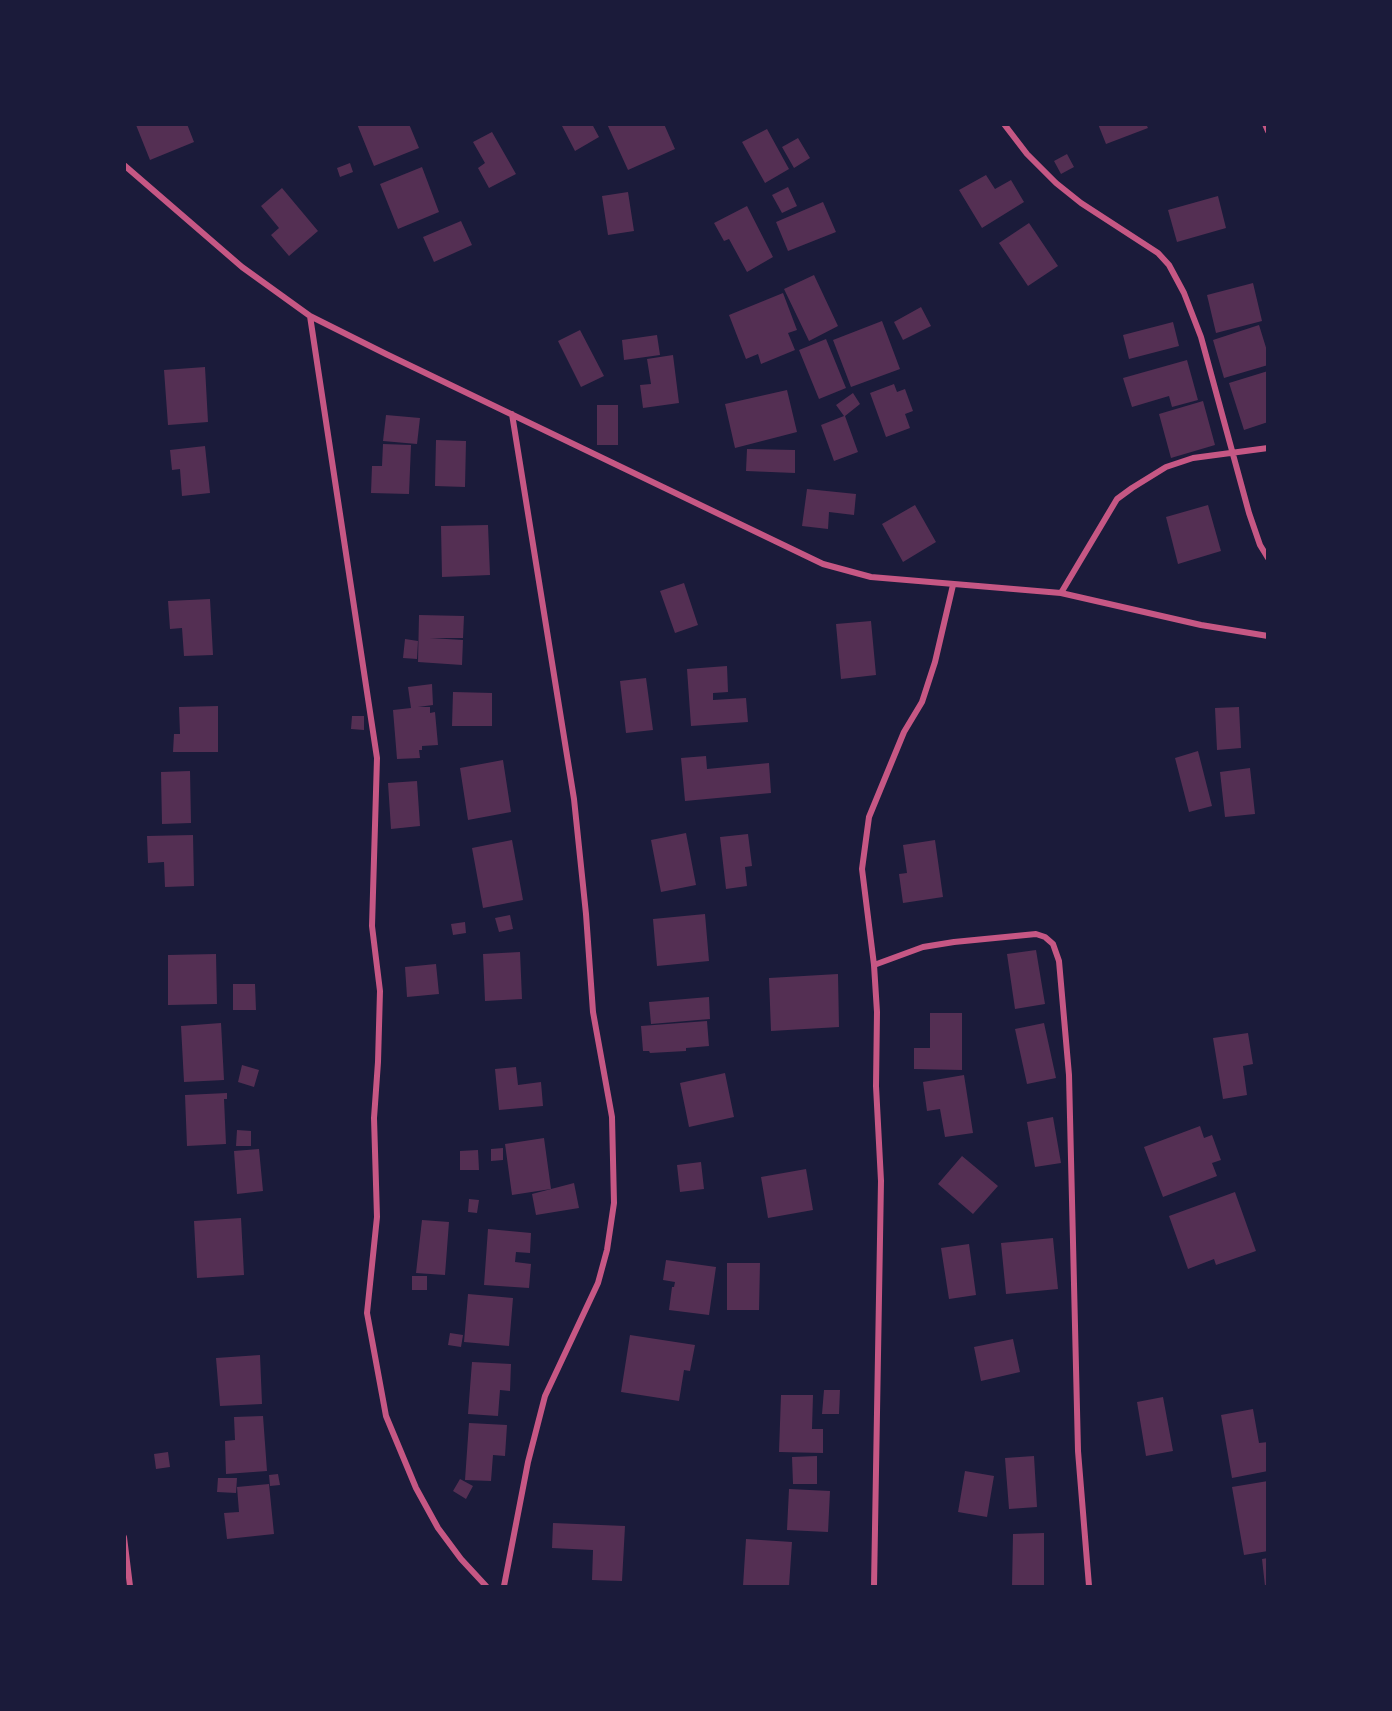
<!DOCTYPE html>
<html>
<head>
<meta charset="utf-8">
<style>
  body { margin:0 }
  #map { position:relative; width:1392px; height:1711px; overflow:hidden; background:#1b1b3a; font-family:"PT Sans",sans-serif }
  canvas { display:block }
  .frame { position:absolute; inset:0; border:126px solid #1b1b3a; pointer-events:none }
</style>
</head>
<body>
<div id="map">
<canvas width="1392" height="1711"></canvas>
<div class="frame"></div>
</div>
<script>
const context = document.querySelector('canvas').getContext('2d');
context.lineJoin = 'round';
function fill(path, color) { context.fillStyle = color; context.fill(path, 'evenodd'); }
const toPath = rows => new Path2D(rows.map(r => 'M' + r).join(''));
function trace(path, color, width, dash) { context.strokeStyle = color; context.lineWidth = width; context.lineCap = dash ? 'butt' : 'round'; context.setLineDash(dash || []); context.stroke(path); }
fill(toPath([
  [139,124,187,124,194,142,150,160,136,125],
  [357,124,409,124,419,148,374,166],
  [561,124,592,124,599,137,575,151],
  [607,124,664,124,675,149,628,170],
  [1098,124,1146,124,1148,128,1106,144],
  [767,129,789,169,765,183,742,142],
  [492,132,516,174,489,188,478,168,485,163,473,142],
  [798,138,810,158,794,168,782,147],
  [1067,154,1074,167,1061,174,1054,161],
  [350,163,353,172,340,177,337,168],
  [422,167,439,212,398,229,380,184],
  [986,175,995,189,1011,180,1024,202,982,228,959,190],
  [788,187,797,206,782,213,772,195],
  [282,188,318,231,289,256,271,235,279,228,261,206],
  [628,192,634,231,608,235,602,196],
  [1218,196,1226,228,1177,242,1168,210],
  [823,202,836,232,788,251,776,222],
  [747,206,773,257,747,272,729,239,724,241,714,223],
  [461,221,472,245,434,262,423,237],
  [1029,223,1058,266,1028,286,999,243],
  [814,275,838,326,809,341,784,289],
  [1253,283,1262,321,1216,333,1207,295],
  [783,293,797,330,788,333,795,350,761,364,758,354,746,359,729,315],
  [921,307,931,326,903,340,894,322],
  [882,321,900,369,851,387,833,340],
  [1173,322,1179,346,1129,359,1123,335],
  [1259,325,1268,354,1268,365,1224,378,1213,340],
  [580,330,604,376,581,387,558,341],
  [657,335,660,355,624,360,622,340],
  [826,339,846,388,819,399,799,350],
  [673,355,679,403,643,408,640,385,651,384,647,359],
  [1187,360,1198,400,1172,407,1169,396,1132,407,1123,378],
  [205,367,208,422,168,425,164,370],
  [1268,371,1268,422,1244,430,1229,383],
  [894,384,897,392,905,389,913,411,905,414,910,428,886,437,870,393],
  [787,390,797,432,735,448,725,404],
  [853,393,860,404,845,416,858,452,834,461,821,425,844,416,836,405],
  [1203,401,1215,445,1171,458,1159,414],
  [597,405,618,405,618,445,597,445],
  [386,415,420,418,417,444,383,441],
  [436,440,466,441,465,487,435,486],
  [383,444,411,445,409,494,371,493,372,466,382,466],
  [205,446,210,493,182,496,180,469,172,470,170,450],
  [747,449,795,450,795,473,746,471],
  [807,489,856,494,854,515,829,512,828,529,802,526],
  [915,505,936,542,903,562,882,524],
  [1208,505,1221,551,1178,564,1166,517],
  [488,525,490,575,442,577,441,526],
  [684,583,698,625,675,633,660,591],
  [210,599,213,655,184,656,182,628,170,629,168,601],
  [419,615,464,616,463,638,430,638,463,640,462,665,418,662],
  [871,621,876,675,841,679,836,624],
  [405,639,418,641,417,659,403,658],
  [727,666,728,692,713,693,713,700,746,698,748,722,691,726,687,669],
  [646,678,653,730,626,733,620,681],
  [432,684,433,705,418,707,430,707,430,713,435,712,438,745,422,746,422,750,419,750,420,758,397,759,393,710,411,708,408,687],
  [453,692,492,693,492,726,452,726],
  [218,706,218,752,173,752,174,734,180,734,179,707],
  [1239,707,1241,748,1217,750,1215,708],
  [352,716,364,716,364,730,351,729],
  [1198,751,1212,806,1189,812,1175,758],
  [706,756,707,769,769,763,771,793,685,801,681,758],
  [503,760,511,812,468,820,460,768],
  [1250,768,1255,814,1225,817,1220,772],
  [190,771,191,823,162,824,161,772],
  [417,781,420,826,391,829,388,783],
  [686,833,696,885,661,892,651,840],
  [748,834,752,866,745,867,747,886,726,889,720,837],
  [193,835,194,886,165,887,164,862,148,863,147,836],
  [512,840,523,900,483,908,472,848],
  [935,840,943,897,903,903,899,874,907,873,903,845],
  [705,914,709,961,657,966,653,919],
  [510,915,513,929,499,932,495,918],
  [465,922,466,933,453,935,451,924],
  [1036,950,1045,1004,1015,1009,1007,954],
  [520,952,522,999,485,1001,483,954],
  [216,954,217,1004,168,1005,168,955],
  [436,964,439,994,407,997,405,967],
  [838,974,839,1027,771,1031,769,978],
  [233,984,255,984,256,1010,233,1010],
  [709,997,710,1019,651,1024,649,1002],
  [930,1013,962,1013,962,1070,914,1069,914,1048,930,1048],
  [707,1021,709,1046,686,1048,686,1051,650,1053,649,1051,643,1051,641,1026],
  [221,1023,224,1080,184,1082,181,1026],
  [1044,1023,1056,1078,1027,1084,1015,1029],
  [1248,1033,1253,1064,1243,1066,1247,1095,1223,1099,1213,1038],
  [242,1065,259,1070,254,1087,238,1082],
  [516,1067,518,1085,541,1082,543,1106,499,1110,495,1069],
  [725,1073,734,1117,689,1127,680,1083],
  [964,1075,973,1133,945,1137,940,1109,927,1111,923,1082],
  [227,1093,227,1099,224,1099,226,1144,187,1146,185,1095],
  [1053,1117,1061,1163,1035,1167,1027,1122],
  [1200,1126,1204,1138,1212,1135,1221,1160,1212,1163,1217,1176,1163,1197,1144,1147],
  [237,1130,251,1131,251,1146,236,1146],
  [544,1138,551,1189,512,1195,505,1144],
  [503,1148,503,1160,491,1161,491,1149],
  [259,1149,263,1191,237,1194,234,1151],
  [478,1150,479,1170,460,1170,460,1151],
  [962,1156,998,1186,973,1214,938,1184],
  [701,1162,704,1189,680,1192,677,1165],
  [806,1169,813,1210,768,1218,761,1177],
  [574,1183,579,1208,536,1215,532,1194],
  [1235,1192,1256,1251,1216,1265,1214,1259,1188,1269,1169,1216],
  [469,1199,479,1200,477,1213,468,1212],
  [241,1218,244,1275,197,1278,194,1221],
  [422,1220,449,1222,445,1275,416,1273],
  [488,1229,531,1233,530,1253,516,1252,515,1262,531,1264,529,1288,484,1285],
  [1053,1238,1058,1289,1006,1294,1001,1243],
  [969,1244,976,1295,949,1299,941,1248],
  [666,1260,716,1267,709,1315,669,1310,672,1287,674,1287,675,1282,663,1280],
  [727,1263,760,1263,759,1310,727,1310],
  [412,1276,427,1276,427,1290,412,1290],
  [468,1294,513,1298,509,1346,464,1342],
  [450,1333,463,1335,461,1347,448,1345],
  [630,1335,695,1345,690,1371,684,1370,679,1401,621,1392],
  [1013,1339,1020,1372,981,1381,974,1347],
  [260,1355,262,1404,220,1406,216,1358],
  [472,1362,511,1364,510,1391,500,1390,498,1416,468,1414],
  [824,1390,840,1390,839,1414,822,1414],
  [781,1395,813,1395,812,1429,823,1429,823,1453,779,1452],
  [1163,1397,1173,1451,1146,1456,1137,1402],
  [1253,1409,1259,1443,1268,1442,1268,1471,1232,1478,1221,1415],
  [263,1416,267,1471,226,1474,225,1441,235,1440,234,1417],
  [469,1423,507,1425,505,1456,493,1455,491,1481,465,1480],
  [168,1452,170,1467,156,1469,154,1454],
  [817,1456,817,1484,793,1484,792,1457],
  [1034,1456,1037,1507,1009,1509,1005,1458],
  [965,1471,994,1476,987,1517,958,1512],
  [278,1474,280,1485,270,1486,269,1475],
  [218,1478,237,1478,236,1493,217,1492],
  [460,1479,473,1486,466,1499,453,1491],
  [1268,1481,1268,1551,1244,1555,1232,1487],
  [269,1484,274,1534,227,1539,224,1513,239,1512,237,1487],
  [789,1489,830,1491,828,1532,787,1530],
  [553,1523,625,1526,622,1581,592,1580,593,1550,552,1548],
  [1044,1533,1044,1586,1012,1586,1013,1534],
  [746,1539,792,1542,789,1586,743,1586],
  [1268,1558,1268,1586,1265,1586,1262,1559]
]), '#542f53');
trace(toPath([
  [1004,124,1027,154,1056,183,1081,203,1158,253,1169,265,1184,293,1201,337,1249,513,1260,545,1268,558],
  [1265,124,1268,131],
  [124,165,242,267,310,316,386,354,823,564,871,577,1061,593,1201,625,1268,636],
  [310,316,377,758,372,926,380,991,378,1062,374,1118,377,1217,367,1313,386,1416,416,1488,438,1528,461,1559,486,1586],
  [1061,593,1117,499,1132,488,1166,467,1193,458,1268,448],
  [874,965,923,947,954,942,1036,934,1045,937,1053,944,1059,961,1069,1075,1078,1451,1089,1586],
  [124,1537,130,1586],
  [504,1586,528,1462,545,1396,598,1283,607,1250,614,1203,612,1117,593,1012,586,914,574,799,512,414],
  [874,1586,881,1181,876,1086,877,1012,874,965,862,869,869,817,904,732,922,702,935,662,953,585]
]), '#c65784', 6);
</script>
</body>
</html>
